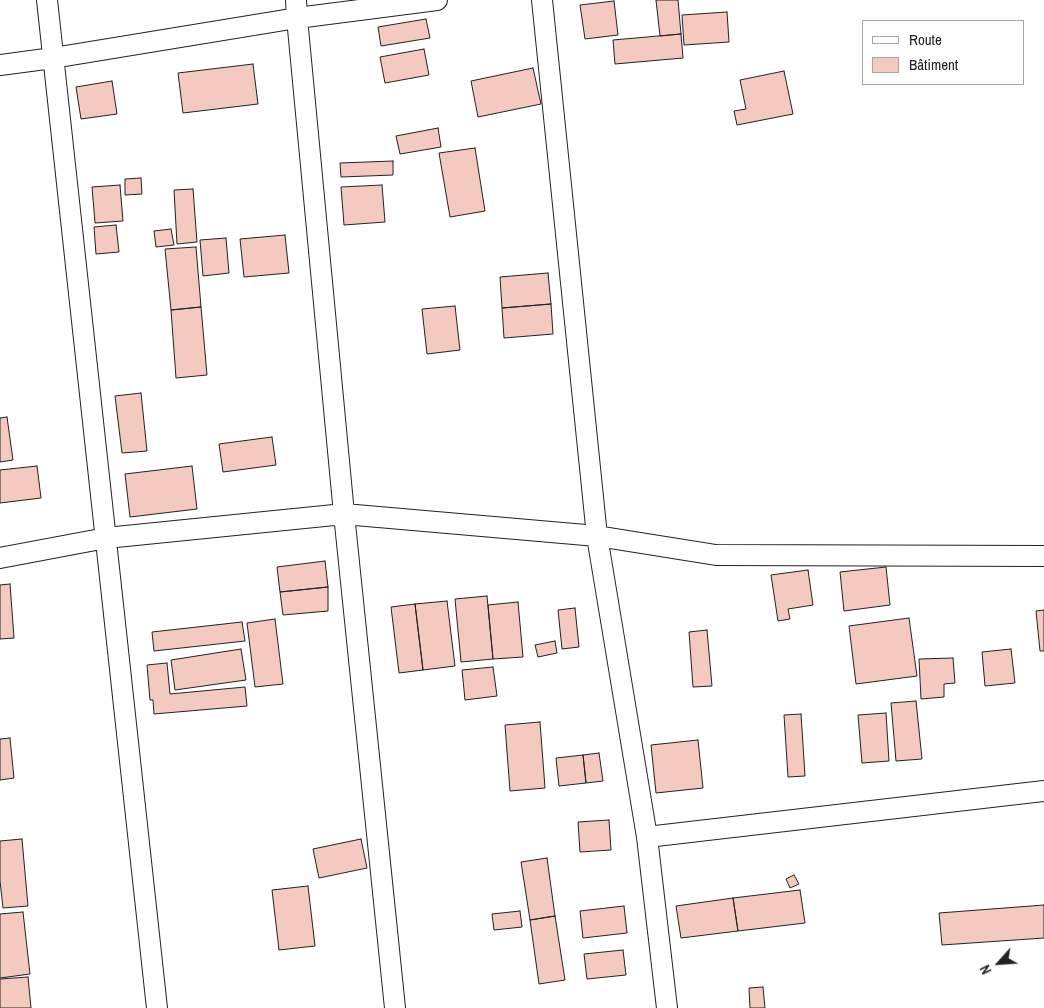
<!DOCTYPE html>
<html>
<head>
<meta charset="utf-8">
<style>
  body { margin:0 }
  #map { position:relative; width:1044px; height:1008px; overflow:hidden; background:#fff; font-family:"Archivo Narrow",sans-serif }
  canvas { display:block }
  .legend { position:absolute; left:862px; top:20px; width:162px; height:65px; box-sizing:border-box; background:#fff; border:1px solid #a7a7a7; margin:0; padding:6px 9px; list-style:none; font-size:15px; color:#222 }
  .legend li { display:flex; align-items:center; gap:10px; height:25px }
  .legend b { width:25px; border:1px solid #a7a7a7 }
  .north { position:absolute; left:974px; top:938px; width:50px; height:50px; -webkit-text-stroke:4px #fff; paint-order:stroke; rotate:244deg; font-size:14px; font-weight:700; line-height:20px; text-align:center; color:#222 }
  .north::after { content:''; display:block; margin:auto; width:18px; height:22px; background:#222; clip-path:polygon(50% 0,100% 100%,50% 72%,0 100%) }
</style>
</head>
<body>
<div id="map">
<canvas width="1044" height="1008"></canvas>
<ul class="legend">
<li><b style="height:6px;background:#fff"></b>Route</li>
<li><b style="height:14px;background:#f3c9c0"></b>Bâtiment</li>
</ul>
<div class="north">N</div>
</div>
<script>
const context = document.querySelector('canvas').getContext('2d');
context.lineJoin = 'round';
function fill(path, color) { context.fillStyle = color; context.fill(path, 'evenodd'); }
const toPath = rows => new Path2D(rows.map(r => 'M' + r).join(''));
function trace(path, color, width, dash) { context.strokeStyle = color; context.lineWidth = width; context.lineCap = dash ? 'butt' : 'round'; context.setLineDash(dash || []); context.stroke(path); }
const building = toPath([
  [656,0,678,0,681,34,660,36,656,0],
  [614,1,618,35,585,39,580,5,614,1],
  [727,12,729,42,684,45,682,15,727,12],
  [426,19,430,38,381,46,378,27,426,19],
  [681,34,683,58,615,64,613,40,681,34],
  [424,49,429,75,385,83,380,57,424,49],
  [253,64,258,104,183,113,178,73,253,64],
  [533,68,541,104,478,117,471,81,533,68],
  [784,71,793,114,737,125,734,111,746,109,740,80,784,71],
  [112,81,117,114,81,119,76,87,112,81],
  [438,128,441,147,400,154,396,136,438,128],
  [475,148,485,211,450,217,439,153,475,148],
  [393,161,393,175,341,177,340,163,393,161],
  [141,178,142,194,125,195,125,179,141,178],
  [120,185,123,221,95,223,92,187,120,185],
  [382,185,385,222,344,225,341,187,382,185],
  [193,189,197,242,177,244,174,190,193,189],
  [116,225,119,252,96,254,94,227,116,225],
  [171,229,174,245,156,247,154,231,171,229],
  [285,235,289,273,244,277,240,239,285,235],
  [226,238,229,273,203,276,200,240,226,238],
  [196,247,201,307,171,310,165,249,196,247],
  [548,273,551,304,502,308,500,277,548,273],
  [551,304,553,334,504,338,502,308,551,304],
  [455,306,460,350,427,354,422,309,455,306],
  [201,307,207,375,176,378,171,310,201,307],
  [141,393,147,451,122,453,115,396,141,393],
  [7,417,13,460,0,462,0,418,7,417],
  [272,437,276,465,223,472,219,444,272,437],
  [37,466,41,498,0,503,0,470,37,466],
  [192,466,197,509,130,517,125,474,192,466],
  [325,561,328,587,280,592,277,567,325,561],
  [886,567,890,605,844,611,840,572,886,567],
  [808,570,813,605,788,609,790,619,778,621,771,575,808,570],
  [10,584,14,638,0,639,0,585,10,584],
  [328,587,328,611,283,615,280,592,328,587],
  [487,596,493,659,461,662,455,599,487,596],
  [447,601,455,666,423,670,415,604,447,601],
  [518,602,523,657,493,659,488,605,518,602],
  [415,604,423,670,399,673,391,607,415,604],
  [575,608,579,647,562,649,558,610,575,608],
  [1044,610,1044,651,1040,651,1036,611,1044,610],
  [909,618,917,676,856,684,849,626,909,618],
  [275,619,283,684,255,687,247,623,275,619],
  [242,622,245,641,154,651,152,632,242,622],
  [707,630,712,686,693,687,689,632,707,630],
  [555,641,557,653,538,657,535,645,555,641],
  [241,649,246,680,175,690,171,660,241,649],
  [1011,649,1015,683,985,686,982,652,1011,649],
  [953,658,955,683,944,684,944,697,921,699,919,659,953,658],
  [167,663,170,694,245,687,247,706,154,714,153,700,150,700,147,665,167,663],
  [493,667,497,696,465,700,462,670,493,667],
  [916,701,922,759,896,761,891,703,916,701],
  [886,713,889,761,862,763,858,715,886,713],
  [801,714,805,776,788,777,784,715,801,714],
  [540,722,545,788,510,791,505,725,540,722],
  [10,738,14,778,0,780,0,739,10,738],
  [698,740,703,788,656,793,651,745,698,740],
  [599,753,603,781,586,783,583,755,599,753],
  [583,755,586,783,559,786,556,758,583,755],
  [609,820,611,850,580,852,578,822,609,820],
  [22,839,28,906,3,908,0,881,0,841,22,839],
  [361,839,367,868,319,878,313,849,361,839],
  [547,858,555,916,530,920,521,862,547,858],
  [794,875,799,884,790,888,786,879,794,875],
  [308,886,315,946,279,950,272,890,308,886],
  [800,890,805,923,738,931,733,898,800,890],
  [733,898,738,931,681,938,676,906,733,898],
  [1044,905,1044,938,942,945,939,913,1044,905],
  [624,906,627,933,583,938,580,911,624,906],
  [520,911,522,927,494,930,492,914,520,911],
  [23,912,30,974,0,978,0,914,23,912],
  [555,916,565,980,539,984,530,920,555,916],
  [623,950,626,975,587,979,584,954,623,950],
  [28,977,31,1008,0,1008,0,979,28,977],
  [763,987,765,1008,750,1008,749,988,763,987]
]);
fill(building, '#f3c9c0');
trace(building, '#222', 1);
const minor = toPath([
  [47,0,157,1008],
  [296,0,297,18,344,514,395,1008],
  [542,0,597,536,647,837,667,1008],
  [0,65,53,58,297,18,437,0],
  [0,558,106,538,344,514,597,536,716,555,1044,556],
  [647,837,1044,791]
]);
trace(minor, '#222', 22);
trace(minor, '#fff', 20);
</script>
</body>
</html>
